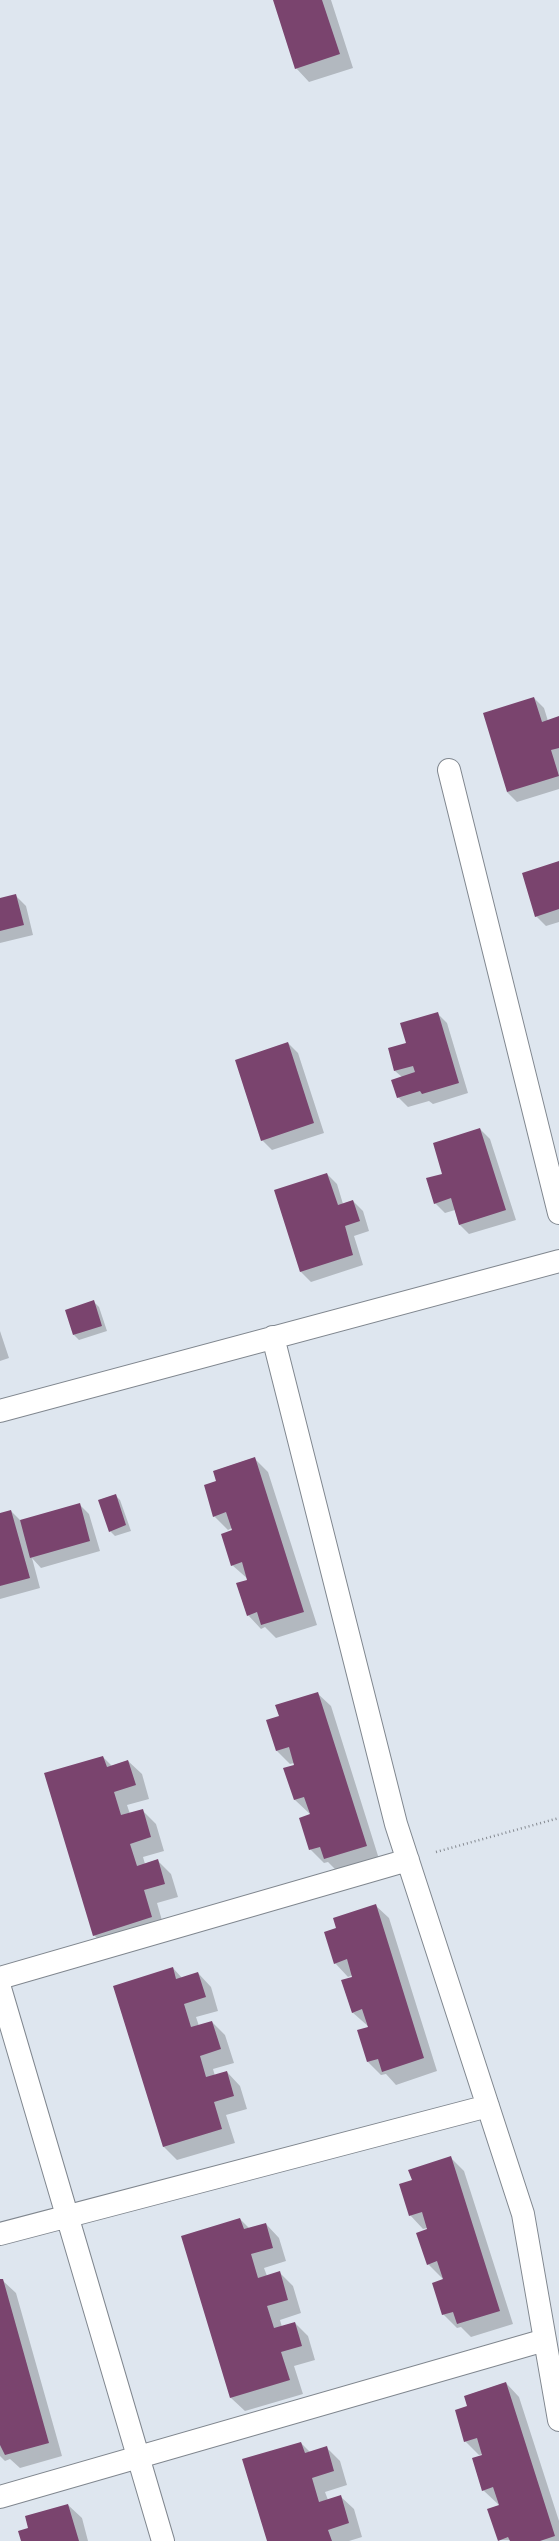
<!DOCTYPE html>
<html>
<head>
<meta charset="utf-8">
<style>
  body { margin:0 }
  canvas { display:block; background:#dee6ef }
</style>
</head>
<body>
<canvas width="559" height="2541"></canvas>
<script>
const context = document.querySelector('canvas').getContext('2d');
context.lineJoin = 'round';
function fill(path, color) { context.fillStyle = color; context.fill(path, 'evenodd'); }
const toPath = rows => new Path2D(rows.map(r => 'M' + r).join(''));
function trace(path, color, width, dash) { context.strokeStyle = color; context.lineWidth = width; context.lineCap = dash ? 'butt' : 'round'; context.setLineDash(dash || []); context.stroke(path); }
fill(toPath([
  [274,0,331,0,353,68,309,82,296,68],
  [534,698,544,708,548,721,559,717,559,789,517,802,507,792],
  [559,862,559,922,546,926,536,916],
  [16,896,26,906,33,935,0,943,0,899],
  [437,1013,447,1023,468,1093,433,1104,429,1101,408,1107,398,1097,402,1077,395,1071,407,1043],
  [288,1043,298,1053,324,1133,272,1150,262,1140],
  [480,1129,490,1139,516,1220,469,1234,459,1224,455,1210,445,1213,435,1203,444,1174],
  [327,1174,337,1184,343,1204,353,1201,363,1211,369,1231,354,1236,363,1265,311,1282,301,1272,275,1191],
  [94,1302,99,1307,107,1331,79,1340,74,1335],
  [0,1331,9,1358,0,1361],
  [255,1459,268,1472,317,1625,276,1638,265,1627,261,1629,248,1615,249,1580,232,1565,232,1528,228,1530,214,1516,217,1482],
  [115,1495,120,1500,131,1531,115,1536,110,1531],
  [79,1504,89,1514,100,1551,41,1568,32,1558,40,1588,0,1599,0,1514,11,1511,21,1521],
  [317,1693,331,1706,379,1859,338,1872,328,1862,324,1863,310,1849,311,1815,295,1800,294,1763,290,1764,277,1751,280,1716],
  [103,1757,112,1766,128,1761,142,1774,149,1799,127,1805,130,1814,142,1810,156,1824,164,1851,143,1857,145,1864,157,1860,171,1874,178,1897,157,1903,165,1931,107,1949,94,1935],
  [375,1905,389,1918,437,2071,396,2085,386,2074,381,2075,368,2062,369,2027,352,2012,353,1975,348,1977,335,1963,338,1929],
  [173,1968,182,1978,198,1973,211,1987,218,2011,196,2017,199,2026,212,2022,225,2035,234,2063,213,2069,215,2076,227,2072,240,2086,247,2109,226,2115,235,2143,177,2160,164,2147,115,1986],
  [451,2158,464,2171,513,2324,471,2337,461,2327,457,2328,443,2314,444,2280,428,2264,427,2228,423,2229,410,2215,413,2181],
  [240,2219,250,2229,266,2224,279,2238,286,2261,264,2268,267,2276,280,2273,293,2286,301,2313,280,2320,282,2327,295,2323,308,2336,315,2360,294,2366,303,2394,245,2411,231,2398],
  [0,2280,2,2280,16,2293,62,2456,20,2468,10,2459,5,2461,0,2456],
  [506,2383,519,2397,559,2521,559,2541,499,2540,500,2506,483,2490,483,2454,479,2455,465,2441,468,2407],
  [301,2443,310,2452,326,2447,340,2461,347,2485,325,2492,328,2500,340,2496,354,2509,362,2537,349,2541,268,2541],
  [68,2505,82,2518,88,2541,22,2541,29,2529]
]), '#0003');
fill(toPath([
  [273,0,322,0,340,54,295,69],
  [534,697,542,722,559,716,559,748,551,750,559,776,507,792,483,713],
  [559,861,559,909,535,917,522,873],
  [16,894,24,925,0,931,0,898],
  [438,1012,459,1083,422,1094,420,1091,397,1098,391,1080,415,1072,413,1066,394,1071,388,1048,406,1043,400,1023],
  [288,1042,314,1123,261,1141,235,1060],
  [480,1128,506,1210,459,1225,451,1198,434,1204,426,1178,442,1174,433,1143],
  [327,1173,338,1205,353,1200,360,1221,345,1226,353,1255,300,1272,274,1190],
  [94,1300,102,1326,73,1335,65,1310],
  [255,1457,304,1612,261,1625,257,1612,247,1616,236,1583,247,1580,242,1562,231,1566,221,1534,232,1530,226,1512,213,1517,204,1485,216,1481,213,1471],
  [116,1494,126,1525,109,1532,98,1500],
  [80,1503,90,1541,30,1558,20,1520],
  [11,1510,30,1578,0,1586,0,1513],
  [318,1692,367,1846,324,1859,320,1847,309,1850,299,1818,310,1814,304,1797,294,1800,283,1768,294,1765,289,1747,276,1751,266,1720,279,1716,275,1705],
  [103,1756,107,1767,128,1760,136,1785,114,1792,121,1815,143,1809,151,1837,130,1844,137,1866,158,1859,165,1884,144,1890,152,1917,93,1936,44,1773],
  [376,1904,424,2058,382,2072,378,2059,367,2062,357,2030,368,2027,362,2009,352,2013,341,1980,352,1977,347,1959,334,1964,324,1932,336,1928,333,1918],
  [173,1967,176,1979,198,1972,206,1997,184,2004,191,2027,212,2021,221,2049,200,2056,206,2077,227,2071,234,2096,214,2102,222,2129,163,2147,113,1986],
  [451,2156,500,2311,457,2324,453,2312,442,2315,432,2283,443,2279,437,2261,427,2265,416,2233,427,2229,422,2212,409,2216,399,2184,412,2180,408,2170],
  [240,2218,244,2229,266,2223,273,2248,251,2254,258,2278,280,2271,288,2300,267,2306,274,2328,295,2322,302,2346,281,2352,290,2380,230,2398,181,2236],
  [0,2279,3,2279,49,2443,5,2455,0,2445],
  [506,2382,555,2536,540,2541,510,2541,508,2537,498,2541,487,2509,499,2505,493,2487,482,2491,472,2458,482,2455,477,2438,464,2442,455,2410,467,2406,464,2396],
  [301,2442,305,2453,327,2446,334,2471,312,2478,319,2502,341,2495,349,2523,328,2530,332,2541,267,2541,242,2459],
  [68,2504,79,2541,21,2541,18,2531,28,2528,25,2516]
]), '#7a446e');
const minor = toPath([
  [449,770,559,1213],
  [273,1337,396,1824,523,2214,559,2420],
  [0,1411,559,1261],
  [0,1978,408,1860],
  [0,1988,163,2541],
  [0,2234,488,2106],
  [0,2497,545,2340]
]);
trace(minor, '#80878f', 24);
trace(toPath([
  [436,1852,559,1818]
]), '#858a91', 2.5, [1, 3]);
trace(minor, '#fff', 22);
</script>
</body>
</html>
